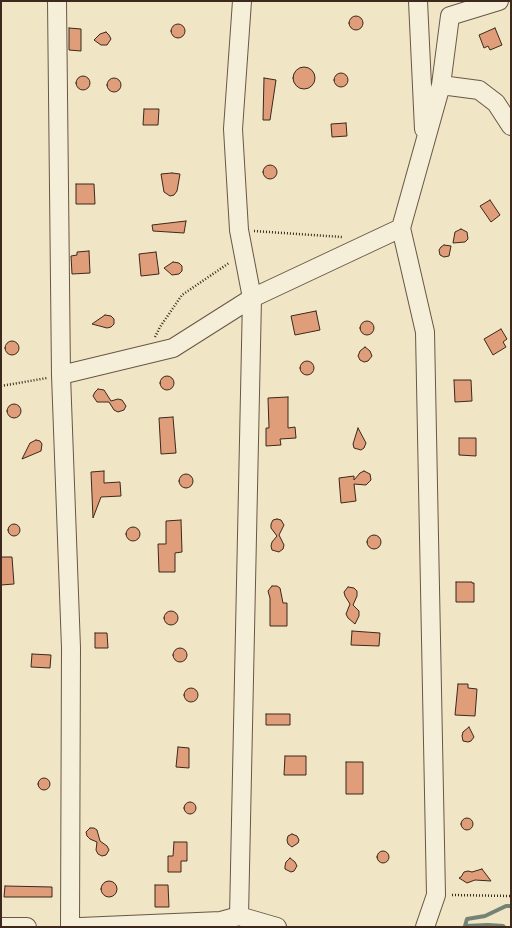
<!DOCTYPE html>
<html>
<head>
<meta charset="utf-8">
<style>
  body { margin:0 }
  #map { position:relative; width:512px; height:928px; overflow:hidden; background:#f0e5c4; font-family:"IM FELL Great Primer",serif }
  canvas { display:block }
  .frame { position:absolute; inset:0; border:2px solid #3c281c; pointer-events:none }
</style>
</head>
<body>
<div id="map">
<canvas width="512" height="928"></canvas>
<div class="frame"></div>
</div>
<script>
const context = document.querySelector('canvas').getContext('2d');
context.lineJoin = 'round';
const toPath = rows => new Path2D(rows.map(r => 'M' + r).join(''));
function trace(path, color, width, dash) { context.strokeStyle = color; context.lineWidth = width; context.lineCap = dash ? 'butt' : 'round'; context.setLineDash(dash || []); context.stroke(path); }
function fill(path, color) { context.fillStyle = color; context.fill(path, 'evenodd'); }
trace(toPath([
  [504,927,503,926,488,925,465,926,467,919,485,916,506,906,511,906]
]), '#758374', 4);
const building = toPath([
  '349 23a7 7 0 1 1 14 0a7 7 0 1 1-14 0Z',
  '171 31a7 7 0 1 1 14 0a7 7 0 1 1-14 0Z',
  [69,28,81,29,81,51,69,50,69,28],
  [495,28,502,45,490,50,488,46,484,48,479,35,495,28],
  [106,32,109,35,111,39,107,45,101,45,94,40,100,34,106,32],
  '293 78a11 11 0 1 1 22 0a11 11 0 1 1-22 0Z',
  '334 80a7 7 0 1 1 14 0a7 7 0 1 1-14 0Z',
  '76 83a7 7 0 1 1 14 0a7 7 0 1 1-14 0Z',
  [264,78,276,80,270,120,263,120,264,78],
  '107 85a7 7 0 1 1 14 0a7 7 0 1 1-14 0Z',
  [144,109,159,109,158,125,143,125,144,109],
  [346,123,347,136,332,137,331,124,346,123],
  '263 172a7 7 0 1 1 14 0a7 7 0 1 1-14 0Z',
  [172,173,180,174,177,191,174,195,170,196,164,192,161,174,172,173],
  [76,184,94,184,95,204,76,204,76,184],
  [490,200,500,215,491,222,480,206,490,200],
  [186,221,184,233,153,231,152,225,186,221],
  [461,229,467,232,468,239,465,242,453,243,455,232,461,229],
  [444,245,451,246,449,256,444,257,440,255,439,250,441,247,444,245],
  [89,251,90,273,72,274,71,256,77,255,77,252,89,251],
  [156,252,159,274,141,276,139,254,156,252],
  [173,262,179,263,182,266,182,271,179,274,172,275,164,268,173,262],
  [316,311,320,330,295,335,291,316,316,311],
  [105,315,111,316,114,319,114,324,111,327,107,328,92,324,105,315],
  '360 328a7 7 0 1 1 14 0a7 7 0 1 1-14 0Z',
  [501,329,507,339,503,342,506,347,493,355,484,339,501,329],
  '5 348a7 7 0 1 1 14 0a7 7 0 1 1-14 0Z',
  [365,347,370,351,372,356,368,361,364,362,360,360,358,356,360,351,365,347],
  '300 368a7 7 0 1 1 14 0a7 7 0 1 1-14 0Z',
  '160 383a7 7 0 1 1 14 0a7 7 0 1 1-14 0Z',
  [454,380,471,380,472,401,455,402,454,380],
  [98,389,104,390,111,401,118,399,122,400,126,406,124,410,118,412,114,410,109,402,97,402,93,396,95,392,98,389],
  [288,397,288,428,295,427,296,438,280,439,281,445,266,446,266,428,269,428,268,398,288,397],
  '7 411a7 7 0 1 1 14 0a7 7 0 1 1-14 0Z',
  [173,417,176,453,161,454,159,418,173,417],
  [358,428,366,443,364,448,361,450,354,448,353,444,358,428],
  [459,438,476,438,476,456,459,455,459,438],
  [36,440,40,441,42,444,41,451,22,459,30,443,36,440],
  [104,471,104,483,120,482,121,496,101,497,93,518,91,472,104,471],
  [364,471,370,474,371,480,366,485,354,484,356,501,341,503,339,478,354,476,354,480,360,473,364,471],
  '179 481a7 7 0 1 1 14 0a7 7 0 1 1-14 0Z',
  [277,519,281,520,284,525,279,535,284,545,283,549,279,552,272,550,271,546,272,542,277,536,271,528,271,524,273,520,277,519],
  [181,520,182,552,175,553,175,572,159,572,158,544,166,544,166,521,181,520],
  '8 530a6 6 0 1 1 12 0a6 6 0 1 1-12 0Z',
  '126 534a7 7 0 1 1 14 0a7 7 0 1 1-14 0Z',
  '367 542a7 7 0 1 1 14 0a7 7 0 1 1-14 0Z',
  [1,557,12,557,14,584,1,585,1,557],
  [456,582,472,582,472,583,474,583,474,602,456,602,456,582],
  [272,586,277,586,280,588,283,603,287,603,287,626,270,626,270,598,268,591,272,586],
  [348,587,354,588,357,591,357,596,353,605,359,611,359,616,355,624,348,618,346,614,350,604,345,596,344,592,348,587],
  '164 618a7 7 0 1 1 14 0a7 7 0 1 1-14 0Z',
  [352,631,380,633,379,646,351,645,352,631],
  [95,633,107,633,108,648,95,648,95,633],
  '173 655a7 7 0 1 1 14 0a7 7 0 1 1-14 0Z',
  [32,654,51,655,50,668,31,667,32,654],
  [458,684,468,684,468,688,477,689,475,716,455,715,458,684],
  '184 695a7 7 0 1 1 14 0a7 7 0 1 1-14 0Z',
  [266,714,290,714,290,725,266,725,266,714],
  [469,727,474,737,471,741,468,742,463,741,462,736,463,732,469,727],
  [178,747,189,748,189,768,176,767,178,747],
  [285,756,306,756,306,775,284,775,285,756],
  [346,762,363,762,363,794,346,794,346,762],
  '38 784a6 6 0 1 1 12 0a6 6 0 1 1-12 0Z',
  '184 808a6 6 0 1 1 12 0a6 6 0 1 1-12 0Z',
  '461 824a6 6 0 1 1 12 0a6 6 0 1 1-12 0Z',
  [90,828,94,828,97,830,100,841,107,846,109,850,106,855,102,856,98,854,96,850,97,842,90,839,87,836,86,832,90,828],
  [292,834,297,836,299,840,298,843,292,847,288,844,287,840,288,836,292,834],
  [174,842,187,842,187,861,181,861,181,872,168,872,168,856,173,856,174,842],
  '377 857a6 6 0 1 1 12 0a6 6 0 1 1-12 0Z',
  [290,858,295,862,297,866,294,871,291,872,285,869,285,866,286,862,290,858],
  [482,869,491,881,475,880,467,883,459,878,461,877,464,872,468,871,472,872,482,869],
  '101 889a8 8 0 1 1 16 0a8 8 0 1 1-16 0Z',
  [155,885,168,885,169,907,155,907,155,885],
  [5,886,52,887,52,897,4,897,5,886]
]);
fill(building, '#df9d7a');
trace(building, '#3c281c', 1);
const minor = toPath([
  [57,1,61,375,71,648,70,927],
  [418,1,424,129],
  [441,85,479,90,496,103,511,126],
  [401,228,425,332,436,895,425,927],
  [61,375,173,348,252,298,239,230,233,129,242,1],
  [239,916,252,298,401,228,441,85,450,16,499,1],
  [1,927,27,927],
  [80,927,221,921,239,916,277,927]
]);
trace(minor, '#695746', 20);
trace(toPath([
  [254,231,342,237],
  [155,337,160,327,182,295,229,263],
  [1,386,47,378],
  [452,895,511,896]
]), '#3c281c', 2.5, [1, 2]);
trace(minor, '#f5eed9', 18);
</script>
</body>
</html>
